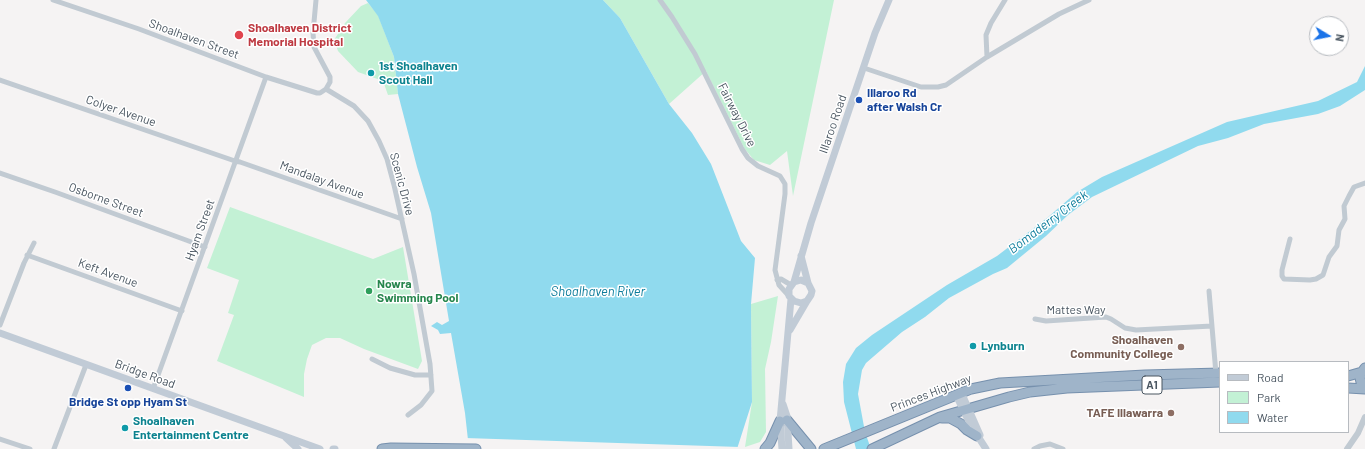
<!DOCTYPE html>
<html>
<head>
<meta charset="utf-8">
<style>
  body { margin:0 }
  #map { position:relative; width:1365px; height:449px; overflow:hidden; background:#f5f3f3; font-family:Barlow,sans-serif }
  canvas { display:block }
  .legend { position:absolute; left:1219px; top:361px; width:130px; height:72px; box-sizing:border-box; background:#fff; border:1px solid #b7bbc0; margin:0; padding:5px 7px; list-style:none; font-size:12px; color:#4a5661 }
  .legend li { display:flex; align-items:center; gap:8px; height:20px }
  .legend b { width:20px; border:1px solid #b7bbc0 }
  .north { position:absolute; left:1309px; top:16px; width:40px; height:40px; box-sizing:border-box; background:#fff; border:1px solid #b7bbc0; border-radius:50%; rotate:100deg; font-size:11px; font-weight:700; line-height:16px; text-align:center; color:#4a5661 }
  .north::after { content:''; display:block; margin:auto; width:14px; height:18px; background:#1a73e8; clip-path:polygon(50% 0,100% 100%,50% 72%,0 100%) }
</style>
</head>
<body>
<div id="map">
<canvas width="1365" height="449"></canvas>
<ul class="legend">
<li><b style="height:5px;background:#c1cbd6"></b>Road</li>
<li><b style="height:11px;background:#c3f1d5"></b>Park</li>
<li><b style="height:11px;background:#90daee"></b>Water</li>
</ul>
<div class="north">N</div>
</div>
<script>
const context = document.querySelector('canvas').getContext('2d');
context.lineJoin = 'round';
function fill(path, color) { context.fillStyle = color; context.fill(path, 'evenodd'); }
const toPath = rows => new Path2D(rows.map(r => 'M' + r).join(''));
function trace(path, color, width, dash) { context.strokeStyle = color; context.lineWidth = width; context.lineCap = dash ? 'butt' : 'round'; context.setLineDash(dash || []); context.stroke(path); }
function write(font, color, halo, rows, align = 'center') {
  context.font = font + ' Barlow,sans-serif'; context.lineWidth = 3; context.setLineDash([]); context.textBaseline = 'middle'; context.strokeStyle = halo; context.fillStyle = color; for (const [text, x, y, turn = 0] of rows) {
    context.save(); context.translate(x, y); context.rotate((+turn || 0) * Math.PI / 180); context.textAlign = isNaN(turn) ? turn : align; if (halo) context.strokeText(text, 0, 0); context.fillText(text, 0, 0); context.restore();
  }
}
fill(toPath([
  [603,0,834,0,793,196,787,151,770,165,754,160,744,148,706,71,669,104,620,18],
  [368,3,378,15,394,57,398,94,388,95,383,81,358,72,338,51,334,40,345,23,361,6],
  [230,207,373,259,403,247,422,361,418,369,364,349,340,338,326,338,312,345,307,359,304,374,304,397,217,361,234,315,228,313,239,280,207,268],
  [778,296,771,342,765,369,766,432,760,442,745,447,752,402,751,304]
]), '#c3f1d5');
fill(toPath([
  [366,0,603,0,620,18,669,104,692,133,711,164,741,241,755,258,751,304,752,402,737,449,469,449,465,413,451,333,440,334,438,330,431,326,437,322,442,325,449,321,431,213,417,167,398,94,394,57,378,16],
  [1365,66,1365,90,1340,106,1318,114,1264,124,1228,138,1198,146,1092,197,1068,215,1046,236,1007,268,993,274,949,298,925,317,902,332,866,363,862,370,858,394,865,432,871,449,856,449,844,402,843,382,846,364,856,348,872,335,947,285,997,256,1047,218,1077,192,1102,177,1227,122,1318,101,1357,82]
]), '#90daee');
fill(toPath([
  [465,438,740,447,739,449,467,449]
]), '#f5f3f3');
const trunk = toPath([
  [1365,368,1362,372,1360,378,1362,386,1365,389],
  [1348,376,1362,372],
  [1348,388,1365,389],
  [942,418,950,418,961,424,967,430,977,436],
  [787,420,811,449],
  [382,449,391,448,476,449],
  [765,449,770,443,780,421],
  [824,449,971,389,1000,383,1145,375,1220,373],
  [872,449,940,417,1009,397,1030,392,1067,388,1220,382]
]);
trace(trunk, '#7690ad', 11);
trace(toPath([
  [53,0,139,29,266,77,317,93,320,93,326,89,330,82,330,77,314,47,313,33,316,0],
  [660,0,672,17,695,54,742,149,748,158,758,166,780,176,785,184,785,194,775,270,779,285,789,296],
  [987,57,986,35,991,23,1005,0],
  [864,68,921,87,938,87,946,85,987,57,1059,14,1089,0],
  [0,80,235,161,240,162,402,219],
  [326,89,354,106,368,121,379,141,387,159,394,185,414,274,430,364,432,391,421,405,408,415],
  [0,173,55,192,205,247],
  [1290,239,1282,270,1282,276,1284,279,1310,280,1316,279,1323,275,1329,257,1337,246,1339,230,1345,219,1344,206,1349,196,1354,187,1365,183],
  [27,255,182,311],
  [777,280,781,279,791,285],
  [1209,291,1216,374],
  [1035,319,1046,321,1106,317,1111,319,1125,328,1136,330,1212,326],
  [0,325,24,263,34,243],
  [372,359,390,368,415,375,431,375],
  [153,389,266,77],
  [0,439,30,449],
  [54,449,86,365],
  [1034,449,1040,446,1050,444,1063,449]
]), '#c1cad2', 5);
trace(toPath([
  [1347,449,1358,433,1365,417]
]), '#c1cad2', 6);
trace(toPath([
  [801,256,808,283],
  [794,282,801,280,808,283,812,291,811,295,807,301,801,303,794,301,789,296,789,289,794,282,811,223,875,33,889,0],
  [790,330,807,301],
  [0,333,320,449],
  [961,392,980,435],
  [956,395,970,424,986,449],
  [783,404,787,416,789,449],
  [286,438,298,449],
  [333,449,335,449],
  [782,449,780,421,791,299]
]), '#c1cbd6', 7);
trace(trunk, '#9fb4c9', 9);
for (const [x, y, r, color] of [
  [239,35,5,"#e0444e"],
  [371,73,4,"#0f9aa8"],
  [859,100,4,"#1a4fb4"],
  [369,291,4,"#2e9e5b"],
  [973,346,4,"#0f9aa8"],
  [1181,347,4,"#8d6e63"],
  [128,388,4,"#1a4fb4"],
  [1171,413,4,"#8d6e63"],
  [125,428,4,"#0f9aa8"]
]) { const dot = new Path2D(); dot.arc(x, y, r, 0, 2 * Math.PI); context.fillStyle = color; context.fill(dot); trace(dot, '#fff', 1.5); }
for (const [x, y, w] of [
  [1152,385,20]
]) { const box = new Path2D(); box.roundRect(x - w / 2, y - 9, w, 18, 3); context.fillStyle = '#fff'; context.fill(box); trace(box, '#4a5661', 1); }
write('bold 11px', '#4a5661', null, [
  ["A1",1152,385]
]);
write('bold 12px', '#be3a42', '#fff', [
  ["Shoalhaven District",248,28],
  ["Memorial Hospital",248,42]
], 'left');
write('12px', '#4a5661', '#fff', [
  ["Shoalhaven Street",194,39,20],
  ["Colyer Avenue",121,111,19],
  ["Fairway Drive",737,115,63],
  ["Illaroo Road",833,124,-71],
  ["Mandalay Avenue",322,180,20],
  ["Scenic Drive",402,184,75],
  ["Osborne Street",106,200,20],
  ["Hyam Street",200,230,-70],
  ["Keft Avenue",108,273,20],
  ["Mattes Way",1076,310],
  ["Bridge Road",145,374,20],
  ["Princes Highway",931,393,-21]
]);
write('bold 12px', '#0d838f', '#fff', [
  ["1st Shoalhaven",379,66],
  ["Scout Hall",379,80],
  ["Lynburn",981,346],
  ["Shoalhaven",133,421],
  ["Entertainment Centre",133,435]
], 'left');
write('bold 12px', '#164399', '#fff', [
  ["Illaroo Rd",867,93],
  ["after Walsh Cr",867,107],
  ["Bridge St opp Hyam St",128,402,"center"]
], 'left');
write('bold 12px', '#27864d', '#fff', [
  ["Nowra",377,284],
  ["Swimming Pool",377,298]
], 'left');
write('bold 12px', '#785e54', '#fff', [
  ["Shoalhaven",1173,340],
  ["Community College",1173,354],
  ["TAFE Illawarra",1163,413]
], 'right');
write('italic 13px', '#0c7c9b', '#fff', [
  ["Bomaderry Creek",1048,222,-37],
  ["Shoalhaven River",598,292]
]);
</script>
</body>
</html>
